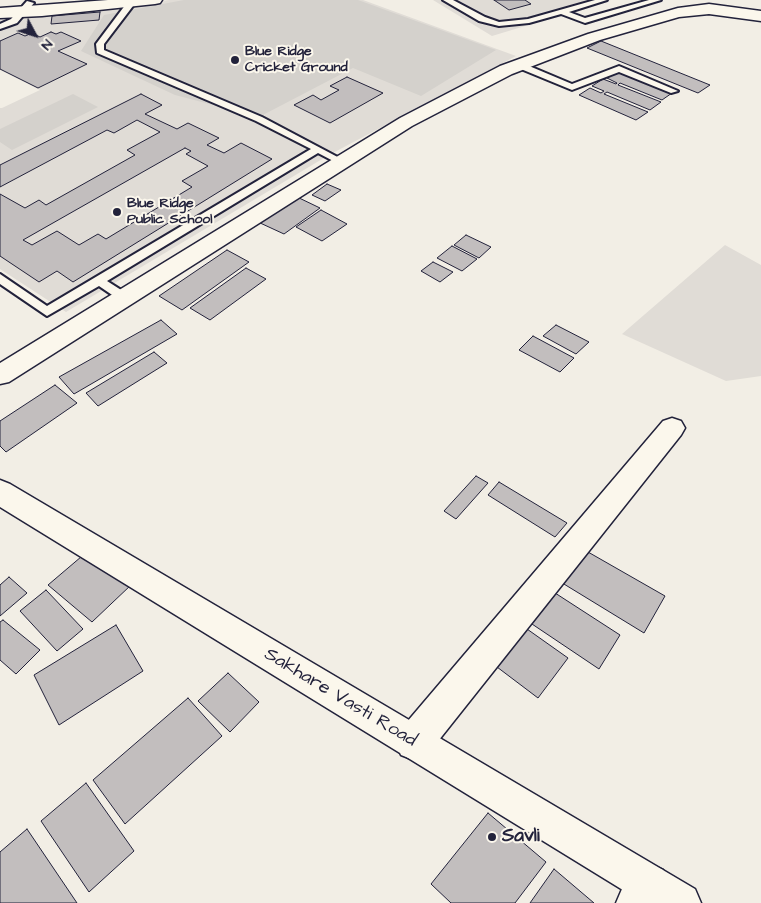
<!DOCTYPE html>
<html>
<head>
<meta charset="utf-8">
<style>
  body { margin:0 }
  #map { position:relative; width:761px; height:903px; overflow:hidden; background:#f2eee5; font-family:"Architects Daughter",sans-serif }
  canvas { display:block }
  .north { position:absolute; left:10px; top:10px; width:50px; height:50px; -webkit-text-stroke:4px #fbf7ec; paint-order:stroke; rotate:130deg; font-size:14px; font-weight:700; line-height:20px; text-align:center; color:#22223b }
  .north::after { content:''; display:block; margin:auto; width:18px; height:22px; background:#22223b; clip-path:polygon(50% 0,100% 100%,50% 72%,0 100%) }
</style>
</head>
<body>
<div id="map">
<canvas width="761" height="903"></canvas>
<div class="north">N</div>
</div>
<script>
const context = document.querySelector('canvas').getContext('2d');
context.lineJoin = 'round';
function fill(path, color) { context.fillStyle = color; context.fill(path, 'evenodd'); }
const toPath = rows => new Path2D(rows.map(r => 'M' + r).join(''));
function trace(path, color, width, dash) { context.strokeStyle = color; context.lineWidth = width; context.lineCap = dash ? 'butt' : 'round'; context.setLineDash(dash || []); context.stroke(path); }
function write(font, color, halo, rows, align = 'center') {
  context.font = font + ' "Architects Daughter",sans-serif'; context.lineWidth = 4; context.setLineDash([]); context.textBaseline = 'middle'; context.strokeStyle = halo; context.fillStyle = color; for (const [text, x, y, turn = 0] of rows) {
    context.save(); context.translate(x, y); context.rotate((+turn || 0) * Math.PI / 180); context.textAlign = isNaN(turn) ? turn : align; if (halo) context.strokeText(text, 0, 0); context.fillText(text, 0, 0); context.restore();
  }
}
fill(toPath([
  [169,0,363,0,516,56,329,155,66,312,0,269,0,108,2,108,40,90,0,70,0,16,50,15],
  [433,0,611,0,492,36],
  [725,245,761,265,761,376,726,381,622,334]
]), '#e0dcd6');
fill(toPath([
  [184,0,358,0,496,50,421,96,353,68,259,117,175,95,81,51,104,15],
  [73,94,98,107,12,150,0,142,0,129]
]), '#d4d1cc');
const building = toPath([
  [494,0,525,0,531,4,509,10,494,0],
  [100,12,99,20,51,24,52,16,100,12],
  [51,32,56,34,61,32,81,41,58,51,87,64,38,88,0,69,0,41,18,33,25,36,32,33,40,37,51,32],
  [601,41,710,85,698,93,587,48,601,41],
  [618,72,672,93,662,100,620,83,618,85,661,102,650,110,607,92,604,94,648,112,636,120,579,95,590,88,601,93,604,91,592,86,603,79,616,84,617,83,607,78,618,72],
  [347,77,383,93,330,123,294,105,313,95,321,100,339,90,330,86,347,77],
  [141,94,162,105,145,114,177,129,188,123,219,138,207,145,224,153,241,143,272,159,73,282,57,271,39,282,0,256,0,194,25,208,39,200,46,205,135,155,127,150,160,132,137,120,114,133,107,130,0,187,0,165,141,94],
  [185,148,191,151,186,154,208,166,182,181,192,187,106,239,98,234,79,245,57,231,32,245,23,240,185,148],
  [327,184,341,190,325,201,312,195,327,184],
  [295,196,320,208,284,234,258,222,295,196],
  [321,210,347,224,322,241,296,227,321,210],
  [466,235,491,247,479,258,454,245,466,235],
  [452,246,477,259,462,271,437,258,452,246],
  [227,250,249,262,182,310,159,296,227,250],
  [433,262,453,272,440,282,421,271,433,262],
  [246,268,266,279,210,320,190,308,246,268],
  [161,320,177,334,74,394,59,377,161,320],
  [556,325,589,342,576,354,543,336,556,325],
  [533,336,574,358,560,372,519,350,533,336],
  [154,352,167,363,98,406,86,393,154,352],
  [55,385,77,403,6,452,0,446,0,421,55,385],
  [476,476,488,483,456,519,444,511,476,476],
  [499,482,567,523,555,537,488,495,499,482],
  [581,548,665,596,644,633,559,581,581,548],
  [88,551,131,585,92,622,48,585,88,551],
  [9,577,27,593,0,616,0,585,9,577],
  [46,590,83,629,57,651,20,611,46,590],
  [552,591,620,635,599,669,529,622,552,591],
  [3,620,40,650,16,674,0,660,0,622,3,620],
  [116,625,143,671,59,725,34,675,116,625],
  [527,629,568,658,538,698,497,667,527,629],
  [228,673,259,702,230,732,198,701,228,673],
  [188,698,222,736,125,824,93,780,188,698],
  [86,783,134,851,89,892,41,821,86,783],
  [488,813,546,862,515,903,451,903,431,884,488,813],
  [27,829,77,903,0,903,0,852,27,829],
  [554,869,594,903,530,903,554,869]
]);
fill(building, '#c2bebe');
trace(building, '#22223b', 1);
const lane = toPath([
  [129,0,136,2,104,44,104,50,262,117,347,162,342,165,339,164,318,153,107,281,129,295,131,298,129,301,121,301,99,286,47,316,0,284,0,274,47,306,311,149,256,121,97,53,96,44,129,0],
  [443,0,453,0,485,17,499,22,528,19,595,0,607,0,569,12,585,18,649,0,661,0,585,23,561,14,529,23,499,26,479,21,443,0],
  [27,1,34,3,17,23,0,29,0,24,11,19,27,1],
  [516,63,522,63,572,84,619,66,678,91,671,93,619,72,572,90,516,67,516,63]
]);
const street = toPath([
  [672,418,681,421,685,428,681,435,427,755,414,760,401,755,396,742,401,729,663,421,672,418],
  [649,864,663,870,669,884,660,903,616,903,622,889,635,870,649,864]
]);
const secondary = toPath([
  [108,0,162,0,160,3,155,4,42,16,0,18,0,8,108,0],
  [709,4,761,11,761,21,709,14,679,17,600,40,512,74,412,126,9,382,0,384,0,363,400,118,500,66,588,34,678,8,709,4],
  [0,480,10,484,695,889,701,903,644,903,0,507,0,480]
]);
trace(lane, '#22223b', 4);
trace(street, '#22223b', 3);
trace(secondary, '#22223b', 3);
fill(lane, '#fbf7ec');
fill(street, '#fbf7ec');
fill(secondary, '#fbf7ec');
for (const [x, y, r, color] of [
  [235,60,5,"#22223b"],
  [117,212,5,"#22223b"],
  [492,837,5,"#22223b"]
]) { const dot = new Path2D(); dot.arc(x, y, r, 0, 2 * Math.PI); context.fillStyle = color; context.fill(dot); trace(dot, '#fbf7ec', 2); }
write('bold 14px', '#22223b', '#fbf7ec', [
  ["Blue Ridge",245,52],
  ["Cricket Ground",245,68],
  ["Blue Ridge",127,204],
  ["Public School",127,220]
], 'left');
write('19px', '#22223b', '#fbf7ec', [
  ["Sakhare Vasti Road",340,698,31]
]);
write('bold 19px', '#22223b', '#fbf7ec', [
  ["Savli",502,837]
], 'left');
</script>
</body>
</html>
